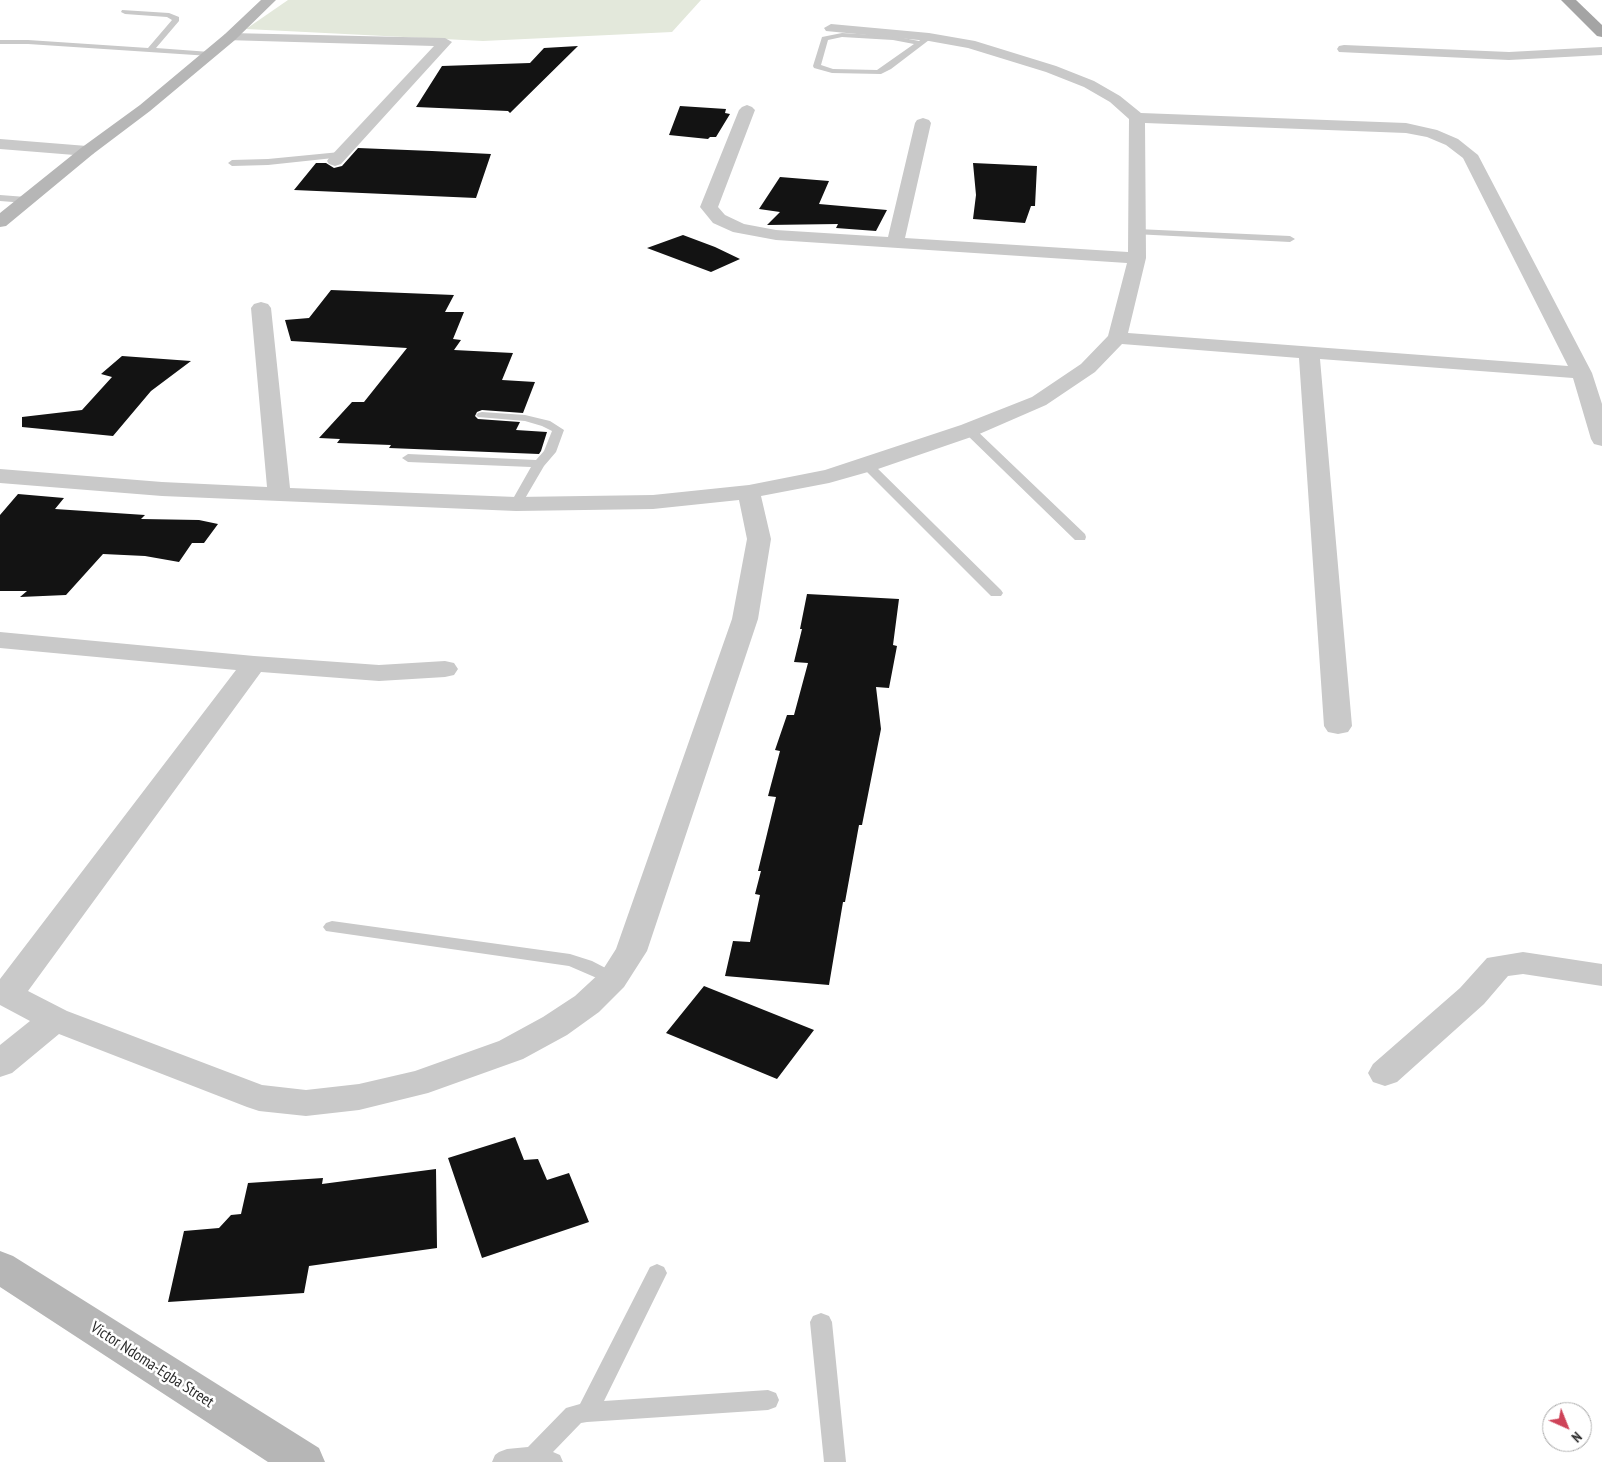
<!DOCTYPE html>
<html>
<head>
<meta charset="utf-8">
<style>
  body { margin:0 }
  #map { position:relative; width:1602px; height:1462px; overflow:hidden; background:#fff; font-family:"PT Sans Narrow",sans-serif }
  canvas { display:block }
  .north { position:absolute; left:1542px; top:1402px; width:50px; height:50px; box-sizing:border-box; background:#fff; border:1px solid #ababab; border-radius:50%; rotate:136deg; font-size:14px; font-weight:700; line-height:20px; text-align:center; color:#2c2c2c }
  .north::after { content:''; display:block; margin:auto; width:18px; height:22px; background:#ce4358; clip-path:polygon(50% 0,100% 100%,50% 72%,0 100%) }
</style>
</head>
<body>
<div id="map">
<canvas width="1602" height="1462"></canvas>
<div class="north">N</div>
</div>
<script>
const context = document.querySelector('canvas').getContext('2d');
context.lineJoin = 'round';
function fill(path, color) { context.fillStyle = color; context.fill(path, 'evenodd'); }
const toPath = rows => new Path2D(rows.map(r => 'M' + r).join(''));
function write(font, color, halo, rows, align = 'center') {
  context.font = font + ' "PT Sans Narrow",sans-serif'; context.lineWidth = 5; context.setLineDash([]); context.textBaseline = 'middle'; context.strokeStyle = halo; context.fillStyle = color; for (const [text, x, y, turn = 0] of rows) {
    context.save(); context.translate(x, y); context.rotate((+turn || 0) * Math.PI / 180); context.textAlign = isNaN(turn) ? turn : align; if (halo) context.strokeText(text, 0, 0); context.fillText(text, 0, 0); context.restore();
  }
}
fill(toPath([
  [288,0,701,0,672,32,483,41,246,29]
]), '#e3e8db');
fill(toPath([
  [578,46,510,113,508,111,416,107,442,66,530,63,544,48],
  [680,106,726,109,725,113,730,114,716,137,710,137,708,139,669,135],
  [358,148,432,151,491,154,476,198,294,190,316,163,326,163,334,168,342,166],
  [973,163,1037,166,1035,206,1031,206,1025,223,973,219,976,195],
  [780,177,829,181,819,204,887,210,876,231,836,228,838,224,767,225,780,212,759,209],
  [683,235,715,247,740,259,711,272,647,248],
  [331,290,454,295,445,312,464,312,453,339,461,340,454,350,513,353,502,380,535,382,523,413,482,410,477,412,475,416,478,419,520,422,516,430,547,432,541,451,539,454,389,448,391,445,337,443,340,439,319,438,352,402,364,402,407,348,291,341,285,320,309,318],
  [122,356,191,361,151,391,113,436,22,427,22,417,82,410,112,377,101,374],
  [18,494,64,498,55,509,145,515,141,519,199,520,218,524,204,543,192,543,179,562,145,556,103,554,66,595,20,597,27,591,0,591,0,515],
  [807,594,899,599,893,645,897,646,889,688,876,687,881,729,862,825,859,825,845,902,843,902,829,985,725,976,733,941,750,942,760,895,755,894,761,871,758,871,776,797,768,796,780,751,775,750,787,715,794,715,808,663,794,662,802,629,800,629],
  [704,986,814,1030,777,1079,666,1033],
  [515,1137,524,1160,538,1159,547,1180,569,1173,589,1222,482,1258,448,1158],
  [436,1169,437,1248,309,1266,304,1293,168,1302,184,1231,219,1228,231,1215,241,1214,248,1183,323,1178,322,1184]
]), '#131313');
fill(toPath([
  [122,10,169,13,179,17,179,21,156,48,210,52,214,54,210,56,28,44,0,44,0,40,28,40,148,48,172,20,167,17,125,14,121,12,122,10],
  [842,33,893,36,919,41,926,35,933,37,891,69,881,74,832,73,814,68,813,66,822,37,842,33],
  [842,37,893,40,914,44,877,70,833,69,821,65,828,40,842,37],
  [340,152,344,155,343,157,268,165,232,166,228,163,232,160,268,159,340,152],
  [0,195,26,197,31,200,26,203,0,201,0,195],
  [1137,229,1290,236,1295,239,1290,242,1134,234,1134,230,1137,229],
  [482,412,525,415,550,421,564,430,556,452,544,466,520,507,516,508,510,504,531,467,408,462,402,458,408,454,536,460,544,451,552,431,542,426,525,421,478,417,476,415,478,413,482,412],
  [969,426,973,427,1085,534,1086,537,1085,540,1075,540,965,433,963,430,965,427,969,426],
  [867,461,871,462,1001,590,1003,593,1001,596,991,596,863,468,861,465,867,461],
  [332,921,570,954,592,961,619,975,622,979,619,983,613,985,569,966,326,931,323,927,326,923,332,921],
  [657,1264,664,1267,667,1273,604,1401,768,1390,776,1393,779,1400,776,1407,768,1410,587,1422,581,1423,553,1452,560,1455,563,1462,492,1462,495,1455,499,1452,507,1449,528,1447,566,1408,580,1404,650,1267,657,1264],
  [821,1313,829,1316,832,1322,846,1462,824,1462,810,1322,813,1316,821,1313]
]), '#c9c9c9');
fill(toPath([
  [831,24,929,33,975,41,1056,66,1094,81,1120,96,1141,113,1406,123,1437,130,1458,139,1478,155,1592,373,1602,404,1602,446,1594,444,1591,439,1573,378,1320,359,1352,726,1348,732,1338,734,1328,732,1324,726,1299,358,1122,344,1095,372,1046,405,977,435,875,470,829,483,761,496,771,539,758,619,647,951,624,987,599,1012,567,1035,523,1059,428,1093,359,1110,306,1116,259,1111,247,1107,59,1034,12,1073,0,1077,0,1045,30,1021,0,1005,0,979,236,670,0,648,0,632,254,656,379,665,445,661,454,663,458,669,454,675,445,677,379,681,261,672,28,991,67,1011,262,1085,306,1090,359,1084,415,1071,499,1041,543,1017,575,996,602,971,616,949,732,619,747,539,739,500,653,509,516,511,162,496,0,483,0,469,162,482,267,487,251,308,254,304,261,302,268,304,271,308,290,488,516,497,653,495,749,485,825,470,961,425,1032,397,1081,364,1108,336,1127,263,776,240,733,232,713,223,700,207,739,110,742,107,747,105,752,107,755,110,718,207,725,215,744,224,776,230,888,237,915,123,917,120,923,118,929,120,931,123,905,238,1128,252,1129,119,1110,102,1084,87,1046,72,968,48,929,41,826,31,824,28,831,24],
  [1145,123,1406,133,1427,137,1446,145,1463,158,1568,366,1128,333,1146,258,1145,123],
  [230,33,445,38,452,42,341,164,335,166,329,164,327,161,329,158,434,46,225,40,223,37,225,34,230,33],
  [1344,45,1509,52,1602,47,1602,55,1509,60,1339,52,1337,49,1339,46,1344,45],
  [0,139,87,146,93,148,95,151,93,154,87,156,0,149,0,139],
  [1523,952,1602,964,1602,986,1523,974,1508,976,1484,1004,1397,1082,1385,1086,1373,1082,1368,1073,1373,1064,1460,988,1487,958,1523,952]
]), '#c9c9c9');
fill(toPath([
  [261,0,276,0,235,40,150,111,93,154,6,226,0,227,0,213,81,148,140,105,225,34,261,0],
  [0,1251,13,1256,319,1448,325,1462,268,1462,0,1287,0,1251]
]), '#b6b6b6');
fill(toPath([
  [1561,0,1576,0,1602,25,1602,37,1597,36,1561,0]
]), '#a4a4a4');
write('16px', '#2c2c2c', '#fff', [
  ["Victor Ndoma-Egba Street",152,1365,33]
]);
</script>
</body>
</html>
